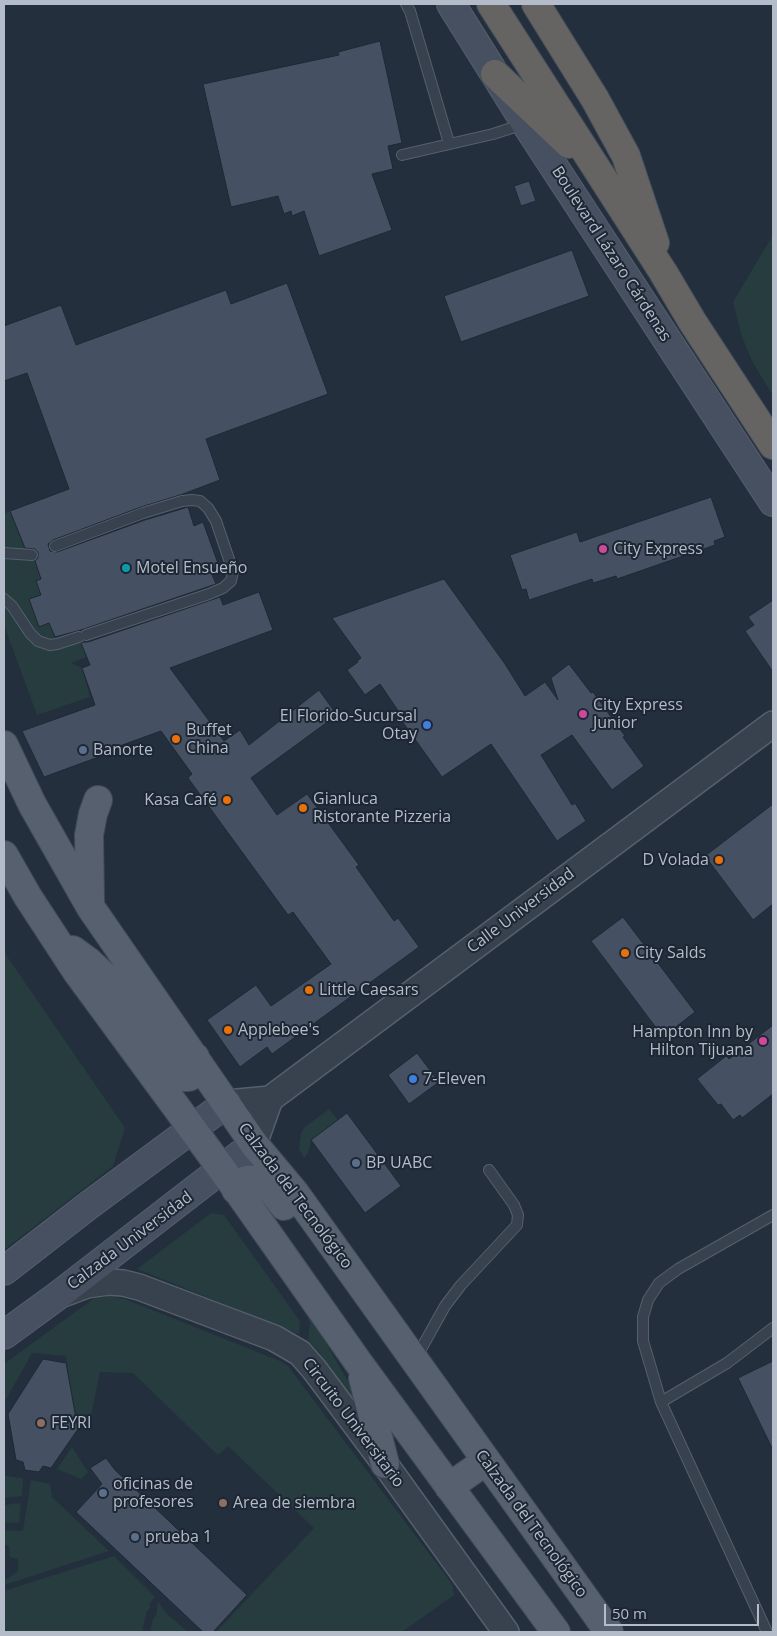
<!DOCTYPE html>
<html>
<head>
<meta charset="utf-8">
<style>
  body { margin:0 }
  #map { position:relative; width:777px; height:1636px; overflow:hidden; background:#242f3e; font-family:"Open Sans",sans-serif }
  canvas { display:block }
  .frame { position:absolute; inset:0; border:5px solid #b4bcc9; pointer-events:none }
  .scale { position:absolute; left:604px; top:1604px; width:155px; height:22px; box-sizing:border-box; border:2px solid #b4bcc9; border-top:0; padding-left:6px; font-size:15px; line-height:18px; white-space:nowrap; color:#b4bcc9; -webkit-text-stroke:4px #1d2633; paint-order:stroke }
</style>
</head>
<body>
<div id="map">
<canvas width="777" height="1636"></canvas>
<div class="frame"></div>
<div class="scale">50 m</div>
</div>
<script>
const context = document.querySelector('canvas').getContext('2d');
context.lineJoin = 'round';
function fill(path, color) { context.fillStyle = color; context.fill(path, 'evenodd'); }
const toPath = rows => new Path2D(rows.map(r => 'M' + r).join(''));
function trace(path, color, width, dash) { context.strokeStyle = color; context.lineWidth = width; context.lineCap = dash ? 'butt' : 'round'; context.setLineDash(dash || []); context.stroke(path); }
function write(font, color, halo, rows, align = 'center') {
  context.font = font + ' "Open Sans",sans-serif'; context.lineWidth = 4; context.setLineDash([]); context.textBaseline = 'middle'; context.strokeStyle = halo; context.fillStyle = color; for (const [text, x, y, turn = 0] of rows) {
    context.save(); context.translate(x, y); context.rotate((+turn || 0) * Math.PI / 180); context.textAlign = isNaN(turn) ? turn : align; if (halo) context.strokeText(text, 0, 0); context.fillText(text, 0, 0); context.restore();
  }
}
fill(toPath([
  [773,235,773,396,752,361,742,337,733,302],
  [10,511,25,549,30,547,41,579,36,581,41,595,29,600,39,627,49,623,56,641,78,633,86,657,71,663,82,668,90,697,37,715,4,625,4,514],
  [4,952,125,1128,113,1166,4,1250],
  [329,1109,338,1120,311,1140,308,1153,304,1158,299,1149,301,1133,305,1127],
  [211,1213,224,1215,297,1317,300,1322,299,1334,137,1269],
  [108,1296,125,1299,280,1361,288,1366,452,1584,454,1595,402,1632,216,1632,314,1528,228,1446,218,1455,133,1373,100,1372,89,1426,76,1426,66,1356,32,1353,4,1403,4,1364,93,1299],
  [307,1316,320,1333,363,1407,360,1408,319,1352,308,1340,310,1323],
  [72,1447,88,1472,81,1479,57,1469],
  [5,1476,23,1478,22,1496,4,1498],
  [31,1480,50,1484,52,1497,109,1551,4,1585,4,1581,18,1571,18,1559,10,1557,9,1546,4,1544,4,1530,23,1531],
  [21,1503,19,1523,4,1522,4,1505],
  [114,1556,155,1597,150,1603,150,1608,147,1611,142,1632,4,1632,4,1591],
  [158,1601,165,1612,188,1632,150,1632,153,1619,156,1616]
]), '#263c3f');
const building = toPath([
  [380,41,402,143,388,146,393,169,372,174,392,230,319,256,304,211,292,216,291,211,284,214,278,196,231,207,203,84,339,55,338,52,380,41],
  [529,181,536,201,521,206,514,186,529,181],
  [572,250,589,296,461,342,444,296,572,250],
  [287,283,328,394,206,439,220,480,183,494,141,507,53,540,48,544,50,551,57,552,145,520,188,507,194,526,203,522,219,566,210,570,216,584,81,630,55,637,49,623,39,627,29,599,41,595,36,581,41,579,35,561,38,558,38,552,35,549,25,548,10,511,69,489,27,373,4,381,4,326,61,305,76,345,226,290,231,304,287,283],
  [711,497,725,537,714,541,715,545,617,579,616,576,593,583,592,579,529,600,526,589,522,590,510,555,577,532,580,542,711,497],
  [444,579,505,664,525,696,545,682,558,700,551,678,569,664,591,693,593,692,625,736,623,737,644,766,612,790,572,735,541,755,572,805,575,803,586,821,557,841,491,744,442,777,397,714,399,712,380,684,365,695,347,670,358,662,357,661,361,658,332,618,444,579],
  [259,592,273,630,170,668,224,741,240,730,249,745,319,690,337,715,251,778,277,815,307,794,359,865,356,867,394,921,398,918,419,947,272,1054,267,1047,240,1067,207,1020,256,985,271,1006,331,964,293,912,288,915,188,778,192,774,161,731,103,752,104,755,44,777,22,731,95,705,82,668,90,665,81,643,84,642,88,642,220,597,223,605,259,592],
  [773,600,773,672,745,631,754,625,748,617,773,600],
  [773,804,773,904,753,920,705,856,773,804],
  [623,917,695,1012,663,1037,591,941,623,917],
  [773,1025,773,1094,742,1118,740,1115,733,1120,721,1104,718,1105,697,1079,726,1056,729,1059,773,1025],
  [417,1053,439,1082,409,1104,388,1075,417,1053],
  [347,1113,401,1186,365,1213,311,1140,347,1113],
  [43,1359,66,1363,78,1429,51,1468,43,1466,39,1472,25,1470,23,1462,16,1460,8,1414,43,1359],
  [773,1361,773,1450,738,1378,773,1361],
  [106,1458,115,1470,247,1595,213,1632,203,1632,76,1512,102,1484,90,1468,106,1458]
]);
fill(building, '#455162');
trace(building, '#1f2835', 1);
const service = toPath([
  [406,4,410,11,449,143],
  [402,155,493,134,524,124],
  [55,546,143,513,182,501,192,500,200,501,208,508,216,521,233,571,231,581,223,588,209,594,86,635],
  [4,553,32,555],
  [4,599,12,606,30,633,38,641,50,645,57,644,79,637],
  [416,1358,445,1306,461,1285,517,1225,518,1215,514,1205,489,1170],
  [661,1402,727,1363,773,1328],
  [767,1632,661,1402,643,1341,643,1317,648,1300,659,1283,678,1269,773,1215]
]);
const tertiary = toPath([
  [227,1103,270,1099,773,724],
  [254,1144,270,1099],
  [63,1294,87,1285,109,1282,123,1283,139,1287,274,1338,300,1353,314,1369,385,1464,506,1632]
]);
const secondary = toPath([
  [451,4,526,124,773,502],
  [4,1271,89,1205,227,1103],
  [4,1335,56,1297,254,1144]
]);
const primary = toPath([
  [4,745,32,804,91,908,254,1144,295,1193,609,1632],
  [4,855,28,897,77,972,235,1187,358,1362,556,1632],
  [90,902,89,835,93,814,98,800],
  [73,950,88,961,104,976,177,1074,183,1077,189,1077,193,1074,195,1068,195,1057],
  [236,1190,247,1180,258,1179,269,1187,284,1206],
  [363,1378,385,1464],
  [449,1487,486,1461]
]);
const trunk = toPath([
  [491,4,663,272,692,321,773,445],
  [536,4,595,99,626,156,655,243],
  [495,74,569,144]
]);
trace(service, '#565f6c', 12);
trace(tertiary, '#565f6c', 28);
trace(secondary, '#565f6c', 30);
trace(primary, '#414a57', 30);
trace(trunk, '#434c59', 30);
trace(service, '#38414e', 10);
trace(tertiary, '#38414e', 25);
trace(secondary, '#465061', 28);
trace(primary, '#56606e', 28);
trace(trunk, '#656462', 28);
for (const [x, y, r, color] of [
  [603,549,5,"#d1479c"],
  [126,568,5,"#0f9aa8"],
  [583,714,5,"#d1479c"],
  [427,725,5,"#3f7fe0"],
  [176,739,5,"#e8710a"],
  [83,750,5,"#5c6f8a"],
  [227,800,5,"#e8710a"],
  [303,808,5,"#e8710a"],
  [719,860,5,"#e8710a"],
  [625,953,5,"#e8710a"],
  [309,990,5,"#e8710a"],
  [228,1030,5,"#e8710a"],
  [763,1041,5,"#d1479c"],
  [413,1079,5,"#3f7fe0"],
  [356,1163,5,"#5c6f8a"],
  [41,1423,5,"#8d6e63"],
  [103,1493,5,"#5c6f8a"],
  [223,1503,5,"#8d6e63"],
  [135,1537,5,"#5c6f8a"]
]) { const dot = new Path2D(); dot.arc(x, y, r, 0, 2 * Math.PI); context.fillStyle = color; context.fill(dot); trace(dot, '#1d2633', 2); }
write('16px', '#b4bcc9', '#1d2633', [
  ["Boulevard Lázaro Cárdenas",611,254,57],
  ["Calle Universidad",521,911,-37],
  ["Calzada del Tecnológico",295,1196,53],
  ["Calzada Universidad",130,1241,-37],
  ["Circuito Universitario",353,1423,53],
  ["Calzada del Tecnológico",531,1524,54]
]);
write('16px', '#b4bcc9', '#1d2633', [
  ["City Express",613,549],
  ["Motel Ensueño",136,568],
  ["City Express",593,705],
  ["Junior",593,723],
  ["El Florido-Sucursal",417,716,"right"],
  ["Otay",417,734,"right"],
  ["Buffet",186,730],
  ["China",186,748],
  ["Banorte",93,750],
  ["Gianluca",313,799],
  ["Ristorante Pizzeria",313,817],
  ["Kasa Café",217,800,"right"],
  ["D Volada",709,860,"right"],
  ["City Salds",635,953],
  ["Little Caesars",319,990],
  ["Applebee's",238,1030],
  ["Hampton Inn by",753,1032,"right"],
  ["Hilton Tijuana",753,1050,"right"],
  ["7-Eleven",423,1079],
  ["BP UABC",366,1163],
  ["FEYRI",51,1423],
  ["oficinas de",113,1484],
  ["profesores",113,1502],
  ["Area de siembra",233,1503],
  ["prueba 1",145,1537]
], 'left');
</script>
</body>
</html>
